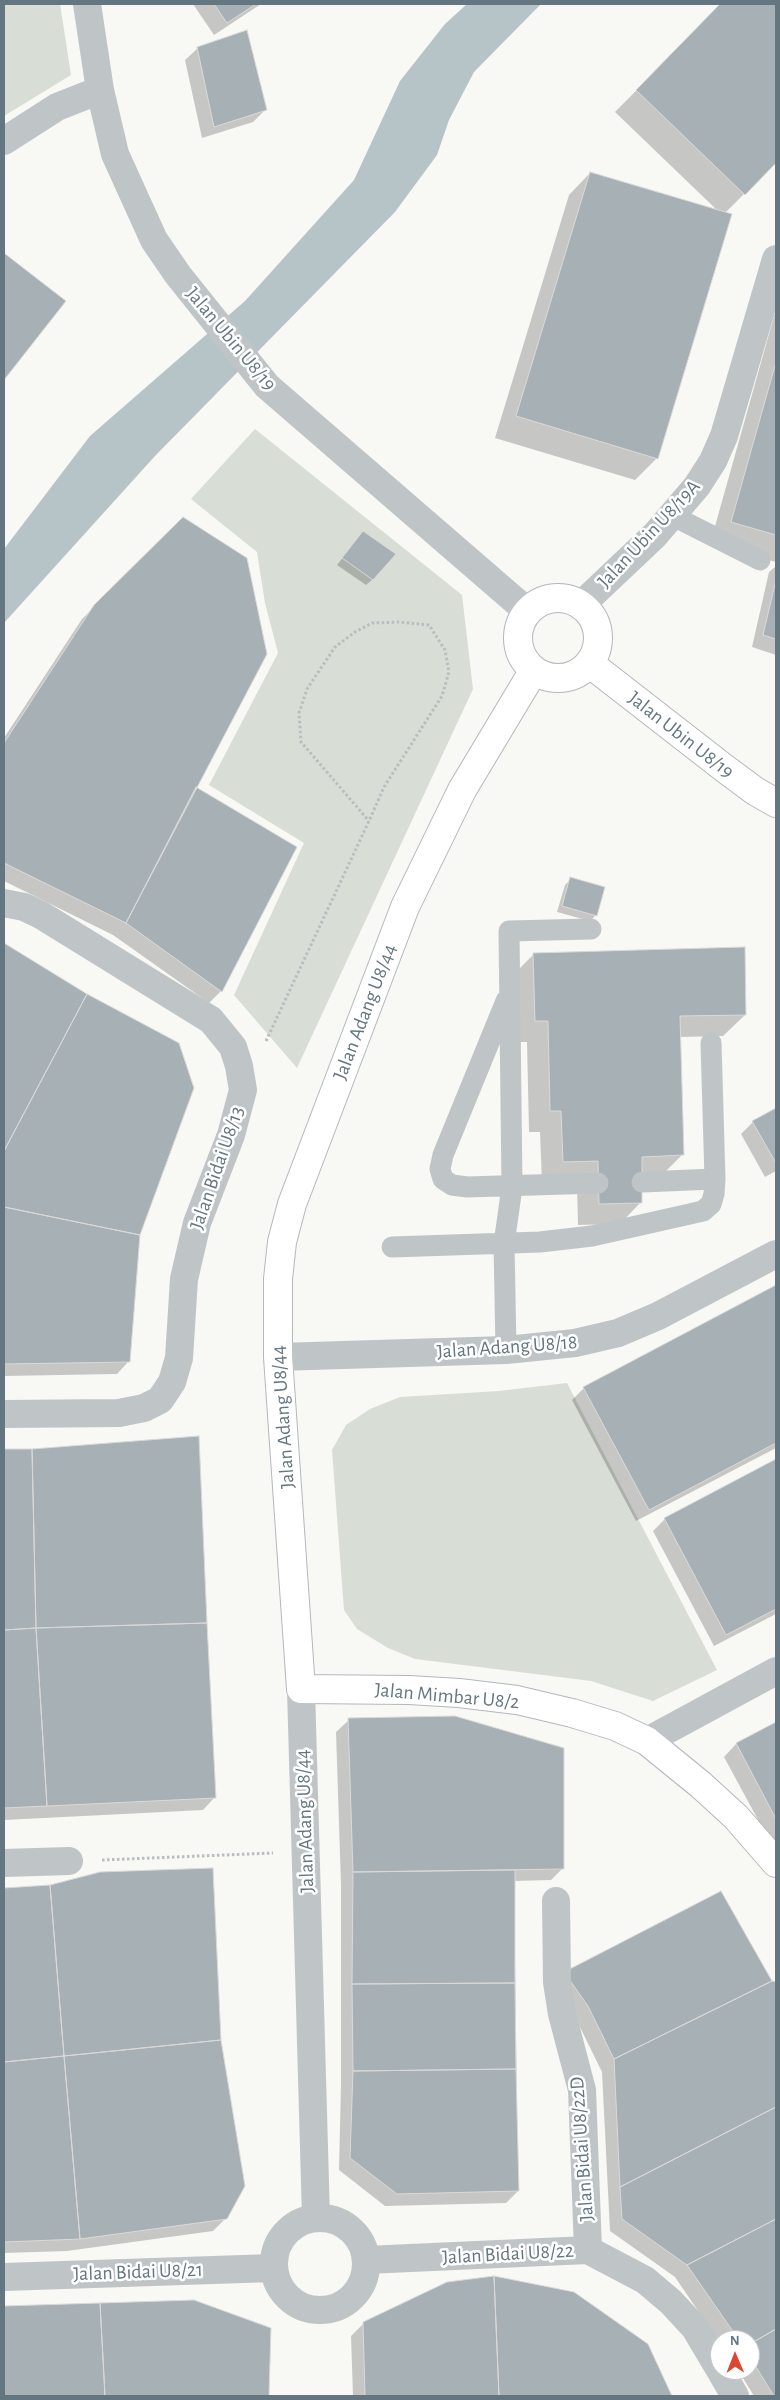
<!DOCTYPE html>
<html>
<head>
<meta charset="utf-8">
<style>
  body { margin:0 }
  #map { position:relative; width:780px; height:2400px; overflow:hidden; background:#f8f8f5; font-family:"Alegreya Sans",sans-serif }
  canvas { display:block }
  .frame { position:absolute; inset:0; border:5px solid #64767f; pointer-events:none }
  .north { position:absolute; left:710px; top:2330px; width:50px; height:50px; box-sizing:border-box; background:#fff; border:1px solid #c1c8cc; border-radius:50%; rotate:359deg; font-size:14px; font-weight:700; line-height:20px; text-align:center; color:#64767f }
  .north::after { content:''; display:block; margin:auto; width:18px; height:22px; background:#db4832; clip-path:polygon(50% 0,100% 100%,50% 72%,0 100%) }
</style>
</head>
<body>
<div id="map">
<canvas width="780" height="2400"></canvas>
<div class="frame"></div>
<div class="north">N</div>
</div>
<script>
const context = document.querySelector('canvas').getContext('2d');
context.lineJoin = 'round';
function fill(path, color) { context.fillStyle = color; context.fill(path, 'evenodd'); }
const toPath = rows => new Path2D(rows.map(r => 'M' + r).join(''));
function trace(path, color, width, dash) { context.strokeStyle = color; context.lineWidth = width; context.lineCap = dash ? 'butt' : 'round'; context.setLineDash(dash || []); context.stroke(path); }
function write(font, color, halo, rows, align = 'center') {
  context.font = font + ' "Alegreya Sans",sans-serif'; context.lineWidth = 5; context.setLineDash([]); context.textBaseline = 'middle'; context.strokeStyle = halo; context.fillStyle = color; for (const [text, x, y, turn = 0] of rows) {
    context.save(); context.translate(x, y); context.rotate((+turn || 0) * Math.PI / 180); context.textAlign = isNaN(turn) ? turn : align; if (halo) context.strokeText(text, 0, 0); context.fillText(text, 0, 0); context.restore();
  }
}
fill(toPath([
  [4,4,60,4,71,75,4,116],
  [255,429,462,595,473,689,297,1068,234,995,304,843,209,785,278,653,265,603,257,552,191,499],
  [567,1383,717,1670,653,1701,591,1681,415,1659,388,1648,357,1629,344,1610,332,1450,346,1425,370,1409,400,1397,499,1391]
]), '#d8ddd5');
fill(toPath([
  [467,4,541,4,474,72,449,120,437,155,395,212,155,456,4,623,4,549,90,436,245,301,354,180,400,81,445,24]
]), '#b7c4c7');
fill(toPath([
  [193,4,261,4,214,35],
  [722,4,776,4,776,162,725,213,657,458,635,480,495,438,569,195,590,173,718,211,615,112],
  [198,48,266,109,253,122,202,138,185,60],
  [4,254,64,302,4,378],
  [776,309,776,562,710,544],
  [183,519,195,788,221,991,209,1003,113,935,4,881,4,738,82,619],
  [363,532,373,579,366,585,337,565],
  [776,566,776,655,752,647,769,572],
  [571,879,596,915,590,921,557,912,565,885],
  [4,944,86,995,138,1235,129,1361,117,1374,4,1376],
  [534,954,745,1015,723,1036,679,1037,682,1155,661,1176,641,1177,641,1202,620,1224,578,1225,577,1182,542,1183,540,1132,529,1132,527,1042,514,1042,512,976],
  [776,1109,776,1171,765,1177,741,1134,753,1122],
  [776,1287,776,1448,636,1521,572,1400,584,1388],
  [4,1450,32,1450,215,1797,203,1810,4,1820],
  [776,1460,776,1614,714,1646,653,1531,665,1519],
  [349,1720,563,1868,551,1880,514,1881,518,2191,506,2203,385,2206,339,2170,341,2084,341,1885,336,1732],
  [776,1723,776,1853,724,1757,736,1744],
  [50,1887,226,2218,213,2231,67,2251,4,2253,4,1889],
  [564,1973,776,1983,776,2396,754,2396,738,2370,750,2370,750,2340,720,2340,720,2343,675,2277,610,2231,602,2072,576,2019],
  [194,2301,270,2329,268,2396,4,2396,4,2309],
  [364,2323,647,2345,670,2396,353,2396,351,2336]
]), '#0003');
const building = toPath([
  [214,4,256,4,227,23,214,4],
  [720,4,776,4,776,163,745,195,636,90,720,4],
  [247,30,267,110,214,127,197,47,247,30],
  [590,172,732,214,658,459,516,416,590,172],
  [4,253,66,301,4,380,4,253],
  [776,362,776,535,731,522,776,362],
  [183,517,247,558,267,654,126,923,4,863,4,743,94,605,183,517],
  [363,531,396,554,373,580,342,558,363,531],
  [776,580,776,639,763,635,776,580],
  [196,787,297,847,222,992,126,923,196,787],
  [570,877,605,887,597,916,562,906,570,877],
  [4,943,87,994,4,1151,4,943],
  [745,947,746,1015,680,1016,684,1155,642,1157,642,1203,599,1204,598,1161,563,1162,561,1111,550,1111,548,1021,535,1021,533,953,745,947],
  [87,994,179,1043,194,1088,140,1235,4,1207,4,1151,87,994],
  [776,1108,776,1163,752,1121,776,1108],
  [4,1207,140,1235,130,1362,4,1364,4,1207],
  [776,1285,776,1443,649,1510,583,1387,776,1285],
  [199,1436,207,1623,36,1628,32,1449,199,1436],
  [4,1449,32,1449,36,1628,4,1630,4,1449],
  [776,1459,776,1609,726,1635,664,1518,776,1459],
  [207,1623,216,1798,47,1806,36,1628,207,1623],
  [36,1628,47,1806,4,1808,4,1630,36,1628],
  [455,1716,564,1748,564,1869,353,1872,348,1718,455,1716],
  [776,1722,776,1819,736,1743,776,1722],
  [213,1868,221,2040,64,2056,50,1885,100,1872,213,1868],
  [515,1870,515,1983,352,1984,353,1872,515,1870],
  [50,1885,64,2056,4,2062,4,1888,50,1885],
  [721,1891,772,1981,614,2059,588,2006,564,1972,721,1891],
  [772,1981,776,1982,776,2107,620,2187,614,2059,772,1981],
  [515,1983,516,2069,353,2071,352,1984,515,1983],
  [221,2040,245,2186,227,2219,80,2239,64,2056,221,2040],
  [64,2056,80,2239,4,2242,4,2062,64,2056],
  [516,2069,519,2191,397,2194,350,2158,353,2071,516,2069],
  [776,2107,776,2219,687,2265,622,2219,620,2187,776,2107],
  [776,2219,776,2329,750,2344,750,2340,739,2340,687,2265,776,2219],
  [494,2276,574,2292,648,2344,672,2396,499,2396,494,2276],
  [494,2276,499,2396,365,2396,363,2322,447,2282,494,2276],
  [194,2300,271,2328,269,2396,105,2396,100,2303,194,2300],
  [100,2303,105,2396,4,2396,4,2306,100,2303],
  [776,2329,776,2396,774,2396,750,2357,750,2344,776,2329]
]);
fill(building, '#a6b0b5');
trace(building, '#dad9d8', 1);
const secondary = toPath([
  '518 638a40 40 0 1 1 80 0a40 40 0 1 1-80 0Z',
  [589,663,724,768,755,791,776,803],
  [534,670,462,790,405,907,292,1204,282,1242,278,1279,278,1357,301,1689,409,1690,459,1693,517,1700,572,1713,615,1726,647,1741,701,1785,736,1817,776,1863]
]);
trace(secondary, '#b2b8bc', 30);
trace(toPath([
  [266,1041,369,821,384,787,442,696,449,672,445,650,429,625,400,622,372,623,355,632,335,647,307,689,299,713,301,742,369,821],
  [102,1860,273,1853]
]), '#babdbf', 3, [2.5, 2.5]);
trace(toPath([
  [671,515,760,560],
  [506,1001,443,1155,440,1169,443,1179,452,1185,467,1187,598,1183],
  [642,1182,715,1179],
  [392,1247,540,1242,592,1236,703,1211,711,1204,714,1194,715,1179,711,1043],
  [506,1350,504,1244,512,1187,509,931,591,929]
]), '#bfc4c7', 21);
trace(toPath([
  [87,4,100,90,115,154,154,240,178,275,267,386,527,611],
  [4,141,57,107,100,90],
  [581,605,655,535,697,486,713,461,724,436,776,259],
  [4,903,24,907,41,915,211,1020,233,1047,239,1066,243,1090,231,1135,197,1223,184,1279,179,1358,172,1382,160,1400,144,1408,119,1413,4,1414],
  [278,1357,506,1350,575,1343,618,1333,658,1316,776,1254],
  [301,1689,316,2218],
  [647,1741,776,1671],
  [4,1863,69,1861],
  [556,1901,557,1982,562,2014,582,2090,588,2250],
  '274 2264a46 46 0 1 1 92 0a46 46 0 1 1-92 0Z',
  [366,2260,588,2250,645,2280,671,2302,695,2328,720,2370],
  [4,2277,273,2268],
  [720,2370,735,2396]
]), '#bfc4c7', 28);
trace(secondary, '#fff', 28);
write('20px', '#64767f', '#fff', [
  ["Jalan Ubin U8/19",231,339,50],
  ["Jalan Ubin U8/19A",649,534,-47],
  ["Jalan Ubin U8/19",681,735,38],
  ["Jalan Adang U8/44",365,1012,-69],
  ["Jalan Bidai U8/13",217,1168,-71],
  ["Jalan Adang U8/18",507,1347,-4],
  ["Jalan Adang U8/44",283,1417,-94],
  ["Jalan Mimbar U8/2",447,1696,5],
  ["Jalan Adang U8/44",305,1821,-92],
  ["Jalan Bidai U8/22D",582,2149,-94],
  ["Jalan Bidai U8/22",508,2254,-3],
  ["Jalan Bidai U8/21",138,2272,-2]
]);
</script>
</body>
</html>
